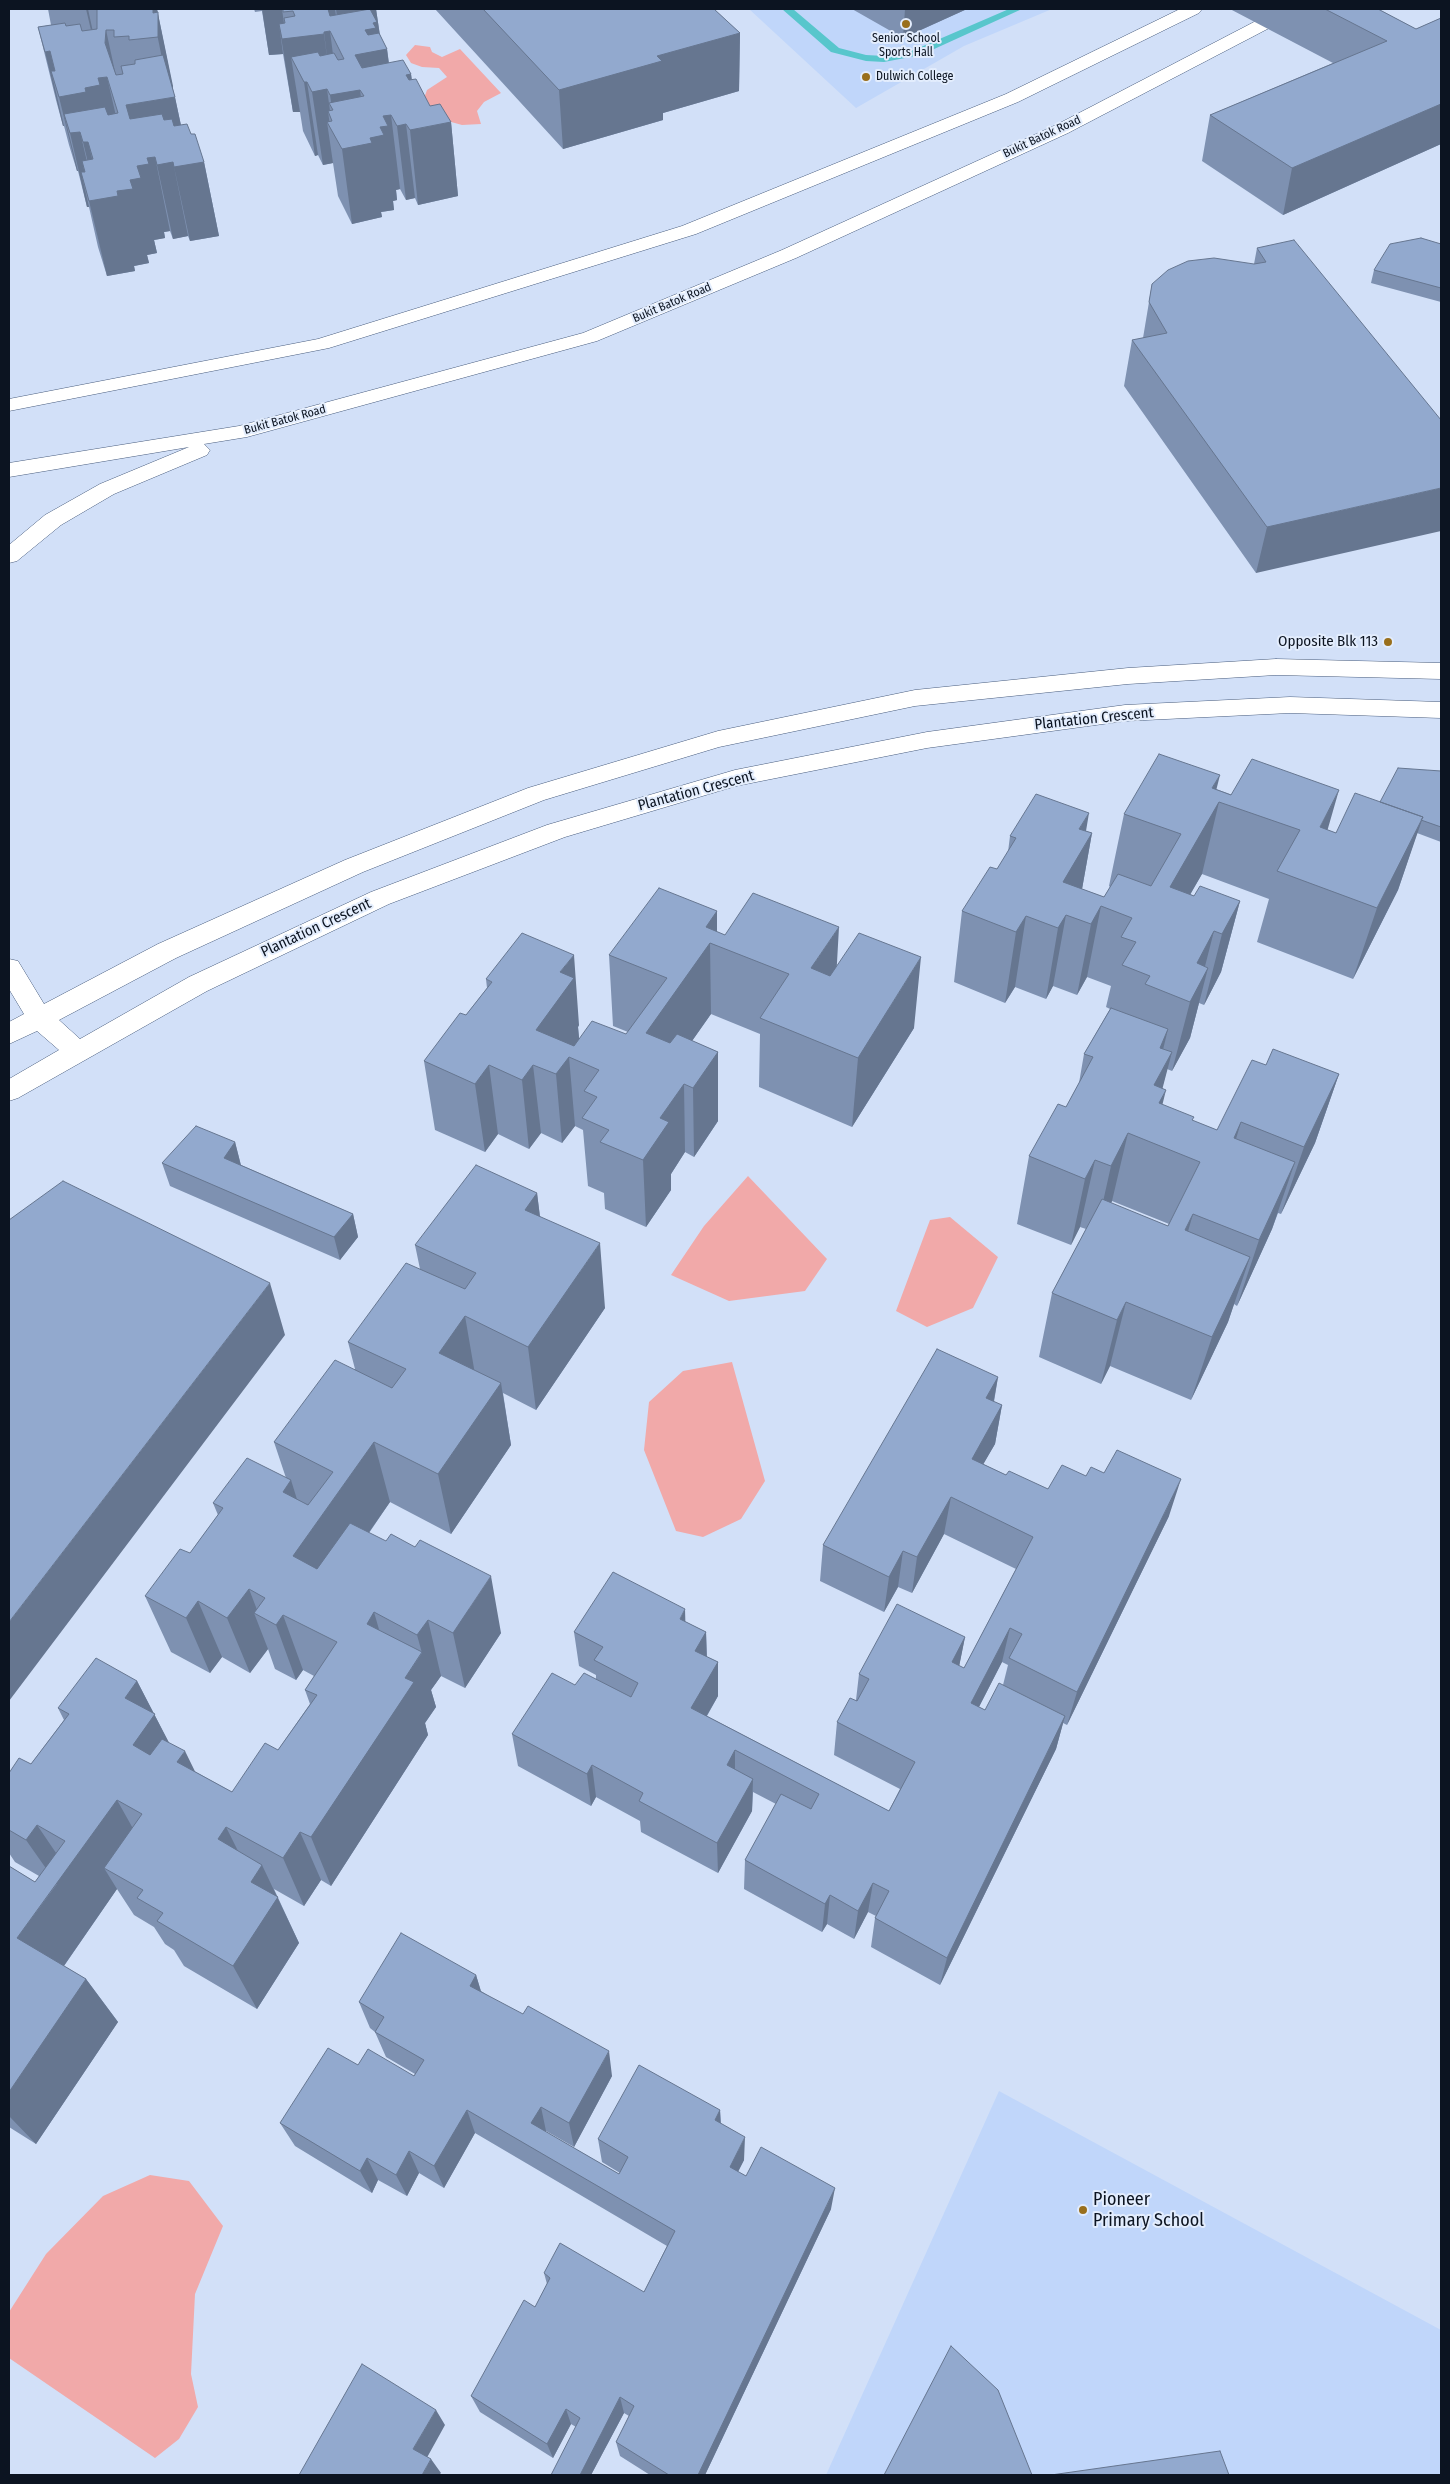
<!DOCTYPE html>
<html>
<head>
<meta charset="utf-8">
<style>
  body { margin:0 }
  #map { position:relative; width:1450px; height:2484px; overflow:hidden; background:#d2e0f8; font-family:"Fira Sans Condensed",sans-serif }
  canvas { display:block }
  .frame { position:absolute; inset:0; border:10px solid #0c1421; pointer-events:none }
</style>
</head>
<body>
<div id="map">
<canvas width="1450" height="2484"></canvas>
<div class="frame"></div>
</div>
<script>
const context = document.querySelector('canvas').getContext('2d');
context.lineJoin = 'round';
function fill(path, color) { context.fillStyle = color; context.fill(path, 'evenodd'); }
const toPath = rows => new Path2D(rows.map(r => 'M' + r).join(''));
function trace(path, color, width, dash) { context.strokeStyle = color; context.lineWidth = width; context.lineCap = dash ? 'butt' : 'round'; context.setLineDash(dash || []); context.stroke(path); }
function write(font, color, halo, rows, align = 'center') {
  context.font = font + ' "Fira Sans Condensed",sans-serif'; context.lineWidth = 4; context.setLineDash([]); context.textBaseline = 'middle'; context.strokeStyle = halo; context.fillStyle = color; for (const [text, x, y, turn = 0] of rows) {
    context.save(); context.translate(x, y); context.rotate((+turn || 0) * Math.PI / 180); context.textAlign = isNaN(turn) ? turn : align; if (halo) context.strokeText(text, 0, 0); context.fillText(text, 0, 0); context.restore();
  }
}
fill(toPath([
  [749,9,1052,9,964,46,856,108],
  [999,2091,1441,2330,1441,2475,826,2475]
]), '#c0d6fa');
fill(toPath([
  [415,45,430,47,432,52,442,57,460,49,501,93,484,102,477,111,481,124,462,125,444,120,423,101,427,90,447,77,439,68,422,67,411,63,406,55],
  [748,1176,827,1259,805,1291,729,1301,671,1275,704,1226],
  [950,1217,998,1257,973,1308,927,1327,896,1311,930,1220],
  [732,1362,765,1481,741,1519,703,1537,676,1531,644,1450,649,1402,683,1371],
  [150,2175,189,2181,223,2226,195,2294,191,2374,198,2407,179,2439,155,2458,9,2358,9,2312,46,2254,103,2196]
]), '#f1a9a9');
fill(toPath([
  [782,9,793,9,839,48,866,55,884,56,914,50,1009,9,1022,9,921,55,884,62,866,61,831,52,782,9]
]), '#58c6cc');
const minor = toPath([
  [1276,659,1441,663,1441,679,1276,675,1128,684,915,706,719,747,544,800,363,872,176,958,59,1020,80,1039,189,977,371,892,547,825,735,770,927,732,1125,705,1290,697,1441,702,1441,718,1290,713,1125,721,927,748,736,786,565,837,389,904,207,991,18,1098,9,1101,9,1079,59,1050,37,1031,9,1044,9,1022,24,1014,9,989,9,959,18,961,44,1004,158,944,345,860,528,788,718,731,915,690,1128,668,1276,659]
]);
const primary = toPath([
  [1180,9,1202,9,1199,13,1018,102,696,234,329,348,9,411,9,399,318,339,682,226,1006,94,1180,9],
  [1279,9,1301,9,1298,13,1068,133,796,258,597,341,247,437,204,444,210,450,207,455,114,494,61,525,17,561,9,563,9,545,45,515,100,484,189,447,9,477,9,463,239,426,583,333,782,250,1056,125,1279,9]
]);
trace(minor, '#485c7d', 1);
trace(primary, '#485c7d', 1);
fill(minor, '#fff');
fill(primary, '#fff');
fill(toPath([
  [48,9,157,9,173,89,181,125,191,134,204,162,219,236,190,241,188,236,173,239,170,231,164,232,165,238,154,240,157,253,147,255,149,263,134,266,135,271,107,276,98,247,89,207,87,207,78,171,77,171,69,145,64,126,63,126,56,100,38,27,51,25],
  [254,9,376,9,380,35,387,49,389,63,411,74,412,80,430,106,451,122,458,196,418,205,415,198,406,200,400,189,396,190,397,200,393,201,394,210,381,212,382,217,352,224,338,196,333,163,323,165,318,155,315,156,303,131,300,112,293,112,283,54,269,55,262,11,255,12],
  [435,9,714,9,740,33,739,91,663,113,663,120,563,149],
  [852,9,967,9,903,38],
  [1230,9,1378,9,1416,29,1441,18,1441,144,1283,215,1202,161,1210,115,1333,63],
  [1441,244,1441,302,1371,283,1374,270],
  [1257,248,1441,420,1256,573,1124,386,1132,340,1143,338,1152,284,1254,264],
  [1441,771,1441,842,1417,833,1398,890,1353,979,1257,942,1269,899,1202,874,1190,894,1194,896,1240,901,1221,972,1204,1005,1199,1003,1190,1038,1172,1071,1167,1069,1162,1088,1162,1105,1193,1121,1217,1130,1266,1065,1339,1074,1315,1143,1281,1214,1278,1213,1272,1229,1237,1306,1234,1304,1228,1322,1191,1400,1110,1366,1101,1384,1039,1357,1052,1293,1086,1229,1080,1227,1071,1245,1017,1224,1029,1156,1066,1107,1079,1083,1084,1054,1110,1009,1106,1007,1111,986,1087,977,1077,995,1053,986,1046,999,1015,987,1005,1003,954,982,962,911,997,869,1008,852,1010,836,1086,831,1092,833,1082,889,1104,897,1110,887,1109,886,1124,814,1216,789,1336,833,1380,802],
  [1112,1201,1169,1224,1168,1226,1111,1203],
  [717,911,717,932,725,935,836,967,914,1028,852,1127,759,1087,760,1034,711,1014,692,1041,718,1052,718,1121,694,1157,685,1152,671,1174,671,1190,646,1227,605,1209,604,1193,588,1186,583,1130,575,1126,562,1143,541,1133,529,1149,498,1134,485,1152,435,1130,424,1061,466,1015,487,988,486,979,579,1025,578,1027,579,1038,626,1034,628,1032,613,1026,609,955],
  [235,1142,241,1165,353,1214,358,1237,340,1260,170,1186,162,1163],
  [537,1193,540,1216,605,1308,536,1410,503,1393,511,1445,451,1534,390,1502,369,1533,501,1633,465,1688,441,1676,431,1690,436,1707,425,1723,428,1735,331,1886,321,1880,304,1906,274,1889,299,1943,257,2009,184,1966,174,1950,165,1944,154,1927,134,1915,117,1889,64,1966,86,1979,118,2022,36,2144,9,2127,9,1866,35,1882,39,1876,15,1862,9,1853,9,1773,31,1764,64,1720,58,1708,137,1681,169,1743,194,1771,232,1792,278,1750,310,1704,305,1690,314,1676,303,1670,296,1680,275,1669,268,1649,250,1673,222,1657,210,1673,171,1652,145,1596,190,1553,218,1515,213,1503,286,1478,274,1442,355,1369,348,1342,420,1269,415,1245],
  [998,1377,994,1402,1002,1405,995,1444,983,1464,1006,1475,1048,1489,1169,1516,1067,1725,1063,1723,1056,1749,940,1985,871,1947,875,1918,876,1916,868,1912,854,1939,827,1924,822,1932,744,1889,745,1860,776,1804,753,1792,752,1811,718,1873,641,1832,640,1821,596,1797,591,1806,518,1766,512,1734,575,1685,596,1679,596,1675,579,1666,574,1632,686,1622,706,1632,707,1657,718,1662,718,1696,707,1716,889,1811,900,1789,834,1755,837,1722,856,1700,859,1674,965,1637,959,1666,964,1668,1016,1569,944,1534,912,1593,898,1587,884,1612,820,1581,823,1545],
  [1002,1662,1008,1665,1003,1685,985,1710,979,1707],
  [476,1975,481,1991,612,2076,574,2147,546,2131,546,2132,619,2174,620,2173,602,2162,598,2139,720,2110,721,2123,744,2160,738,2172,746,2176,831,2209,705,2475,650,2475,620,2456,616,2442,629,2416,624,2413,591,2475,551,2475,576,2427,571,2424,553,2458,480,2412,471,2396,535,2307,547,2284,544,2273,644,2292,667,2246,475,2133,444,2188,419,2173,407,2196,378,2180,372,2193,295,2146,280,2123,358,2065,414,2076,415,2074,386,2057,375,2032,370,2028,359,2002]
]), '#7e91b1');
fill(toPath([
  [86,9,88,9,101,69,102,77],
  [152,9,157,9,173,86,173,97,175,97,189,164,204,162,219,236,190,241,173,162,188,236,173,239,157,165,155,157,170,231,164,232,165,238,154,240,157,253,147,255,149,263,134,266,135,271,107,276,89,201,81,172,89,207,87,207,70,133,64,114,78,171,77,171,59,97,51,71,64,126,63,126,45,52,50,51,61,97,85,88,98,78,107,77,124,151,93,159,88,142,102,199,117,191,130,180,126,105,170,98],
  [80,132,83,142,97,200,96,200],
  [82,161,85,172,91,201],
  [262,9,282,9,286,38,324,34,330,81,324,32,330,31,338,94,344,59,342,54,336,9,376,9,382,50,387,49,396,123,391,115,400,189,396,190,397,200,393,201,394,210,381,212,382,217,352,224,342,149,333,110,332,108,330,95,327,89,331,118,328,111,330,126,327,122,333,163,323,165,312,92,307,82,318,155,315,156,304,82,291,57,300,112,293,112,279,24,283,54,269,55],
  [360,90,364,96,367,144],
  [327,9,335,9,341,52],
  [905,9,967,9,903,38],
  [106,30,122,104,105,43],
  [740,33,739,91,663,113,663,120,563,149,559,90,657,56],
  [411,74,417,129,451,122,458,196,418,205,410,130,406,75],
  [1441,104,1441,144,1283,215,1292,168],
  [406,124,415,198,406,200,397,126],
  [1441,488,1441,531,1256,573,1267,527],
  [1220,775,1209,819,1219,802,1202,874,1154,958,1170,887,1212,788],
  [1339,790,1318,863,1320,827],
  [1089,813,1083,849,1092,833,1079,906,1066,915,1053,986,1046,999,1058,928,1063,882,1079,829],
  [1423,817,1398,890,1353,979,1377,908],
  [1240,901,1221,972,1204,1005,1222,934],
  [1101,906,1087,977,1077,995,1091,924],
  [717,911,717,946,710,943,711,1014,649,1102,646,1033,706,927],
  [1026,916,1015,987,1005,1003,1016,932],
  [839,927,835,998,811,968],
  [1214,931,1202,978,1208,968,1190,1038,1172,1071,1190,1002,1197,963],
  [574,955,579,1025,578,1027,580,1048,569,1057,575,1126,562,1143,556,1074,536,1030,560,972],
  [921,957,914,1028,852,1127,858,1058],
  [1168,1029,1155,1083,1172,1052,1154,1121,1141,1138,1160,1048],
  [718,1052,718,1121,694,1157,693,1088],
  [489,1065,498,1134,485,1152,475,1084],
  [533,1065,541,1133,529,1149,522,1080],
  [1339,1074,1315,1143,1281,1214,1304,1147],
  [684,1084,685,1152,671,1174,671,1190,646,1227,643,1160,660,1118],
  [1166,1090,1153,1143,1159,1103],
  [1241,1122,1221,1190,1234,1138],
  [1128,1133,1112,1201,1096,1233,1111,1166],
  [235,1142,241,1166,224,1158],
  [1095,1160,1080,1227,1071,1245,1085,1179],
  [1295,1162,1272,1229,1237,1306,1259,1240],
  [537,1193,545,1259,525,1210],
  [353,1214,358,1237,340,1260,334,1237],
  [1193,1214,1174,1280,1185,1230],
  [600,1243,605,1308,536,1410,528,1347],
  [1250,1257,1228,1322,1191,1400,1212,1337],
  [270,1283,285,1335,9,1701,9,1622],
  [1126,1302,1110,1366,1101,1384,1117,1320],
  [465,1316,476,1380,439,1353],
  [998,1377,991,1416,986,1398],
  [501,1383,511,1445,451,1534,438,1474],
  [1002,1405,995,1444,965,1496,972,1459],
  [374,1442,390,1502,312,1614,293,1556,283,1492,291,1480,308,1535],
  [1181,1479,1169,1516,1067,1725,1077,1692],
  [951,1497,944,1534,912,1593,917,1557],
  [903,1551,898,1587,884,1612,889,1577],
  [491,1576,501,1633,465,1688,453,1633],
  [249,1589,259,1615,254,1613,268,1649,250,1673,227,1618],
  [198,1601,222,1657,210,1673,186,1618],
  [685,1609,686,1644,680,1619],
  [374,1612,390,1668,367,1624],
  [283,1615,303,1670,296,1680,276,1625],
  [428,1620,441,1676,431,1690,436,1707,425,1723,428,1735,331,1886,311,1837,405,1678,422,1653,417,1635],
  [1010,1628,1002,1662,964,1736,971,1703],
  [706,1632,707,1667,695,1651],
  [965,1637,958,1672,952,1662],
  [718,1662,718,1696,692,1741,691,1708],
  [137,1681,178,1760,185,1751,210,1802,161,1796,133,1745,125,1698],
  [1065,1716,1056,1749,940,1985,947,1958],
  [735,1750,735,1782,727,1765],
  [592,1765,596,1797,591,1806,587,1774],
  [753,1779,752,1811,718,1873,717,1843],
  [117,1800,145,1850,104,1868,117,1889,52,1983,17,1938,57,1884,26,1840,37,1825,67,1869],
  [226,1827,250,1875,218,1839],
  [300,1832,321,1880,304,1906,283,1858],
  [262,1865,299,1943,257,2009,233,1966,251,1882],
  [873,1883,868,1912,854,1939,858,1911],
  [830,1895,827,1924,822,1932,825,1904],
  [476,1975,484,2002,470,1986],
  [86,1979,118,2022,36,2144,9,2116,9,2092],
  [609,2051,612,2076,574,2147,569,2123],
  [541,2107,546,2131,537,2146,531,2123],
  [467,2110,475,2133,444,2188,434,2166],
  [720,2110,721,2134,715,2120],
  [745,2137,744,2160,729,2189,730,2167],
  [409,2151,419,2173,407,2196,396,2175],
  [367,2158,378,2180,372,2193,360,2171],
  [835,2188,831,2209,705,2475,698,2475],
  [620,2397,624,2413,591,2475,580,2475],
  [566,2409,571,2424,553,2458,547,2444],
  [436,2410,445,2425,424,2463,413,2449],
  [431,2459,441,2473,439,2475,422,2475]
]), '#667690');
const building = toPath([
  [97,9,153,9,153,13,158,12,158,37,129,40,129,36,114,37,114,30,106,30,105,43,116,75,123,74,121,66,135,64,135,60,163,55,175,97,126,105,130,119,162,114,164,120,172,119,174,126,187,124,191,134,195,134,204,162,174,167,173,162,157,165,155,157,147,158,149,164,137,166,141,178,130,180,133,189,117,191,118,196,89,201,81,172,85,172,82,161,93,159,88,142,83,142,80,132,70,133,64,114,105,107,108,115,118,113,107,77,98,78,100,85,85,88,86,92,59,97,51,71,55,71,50,51,45,52,38,27,65,23,66,26,80,24,82,31,97,29,97,9],
  [283,9,328,9,330,16,370,9,377,22,373,23,376,28,365,30,368,35,379,33,387,49,355,55,362,68,403,60,411,74,406,75,409,80,416,79,430,106,440,104,451,122,410,130,406,124,397,126,391,115,383,116,388,126,380,127,384,135,370,138,372,143,342,149,327,122,332,121,328,111,333,110,329,103,364,96,360,90,330,95,327,89,312,92,307,82,304,82,291,57,318,52,320,56,334,53,338,60,344,59,330,31,324,32,324,34,282,39,279,24,285,23,284,18,295,16,293,11,283,12,283,9],
  [483,9,714,9,740,33,657,56,662,61,559,90,483,9],
  [1325,9,1378,9,1416,29,1441,18,1441,104,1292,168,1210,115,1387,41,1325,9],
  [1421,238,1441,244,1441,288,1374,270,1390,244,1421,238],
  [1294,240,1441,420,1441,488,1267,527,1132,340,1167,333,1149,302,1152,284,1168,270,1188,261,1214,258,1254,264,1266,262,1257,248,1294,240],
  [1159,754,1220,775,1212,788,1231,795,1252,759,1339,790,1320,827,1336,833,1355,793,1423,817,1377,908,1277,871,1300,830,1219,802,1170,887,1194,896,1200,886,1240,901,1222,934,1214,931,1197,963,1208,968,1190,1002,1145,984,1150,976,1122,965,1136,942,1121,937,1132,918,1101,906,1091,924,1066,915,1058,928,1026,916,1016,932,962,911,990,867,997,869,1016,838,1010,836,1036,794,1089,813,1079,829,1092,833,1063,882,1104,897,1118,874,1151,886,1181,834,1124,814,1159,754],
  [1398,768,1441,771,1441,827,1421,820,1423,817,1380,802,1398,768],
  [659,888,717,911,706,927,725,935,753,893,839,927,811,968,830,976,859,933,921,957,858,1058,760,1018,789,974,710,943,646,1033,670,1043,677,1034,718,1052,693,1088,684,1084,660,1118,669,1122,643,1160,600,1142,609,1130,582,1118,597,1097,584,1091,599,1070,569,1057,556,1074,533,1065,522,1080,489,1065,475,1084,424,1061,460,1013,466,1015,492,982,486,979,522,933,574,955,560,972,574,978,536,1030,574,1046,592,1021,626,1034,667,978,609,955,659,888],
  [1111,1008,1168,1029,1160,1048,1172,1052,1154,1085,1166,1090,1159,1103,1194,1117,1192,1120,1217,1130,1252,1060,1266,1065,1273,1049,1339,1074,1304,1147,1241,1122,1234,1138,1295,1162,1259,1240,1193,1214,1185,1230,1250,1257,1212,1337,1126,1302,1117,1320,1052,1293,1102,1199,1168,1226,1200,1162,1128,1133,1111,1166,1095,1160,1085,1179,1029,1156,1058,1104,1066,1107,1093,1057,1084,1054,1111,1008],
  [196,1126,235,1142,224,1158,353,1214,334,1237,162,1163,196,1126],
  [476,1165,537,1193,525,1210,600,1243,528,1347,465,1316,439,1353,501,1383,438,1474,374,1442,293,1556,317,1569,350,1523,386,1541,391,1534,415,1547,420,1540,491,1576,453,1633,428,1620,417,1635,374,1612,367,1624,422,1652,405,1678,414,1682,311,1837,300,1832,283,1858,226,1827,218,1839,262,1865,251,1882,278,1897,233,1966,157,1921,163,1913,137,1898,143,1890,104,1868,142,1814,117,1800,17,1938,86,1979,9,2092,9,1866,35,1882,65,1841,37,1825,26,1840,9,1830,9,1773,19,1758,31,1764,69,1714,58,1708,96,1658,137,1681,125,1698,155,1714,133,1745,150,1755,162,1739,185,1751,177,1762,232,1792,265,1743,278,1750,317,1695,305,1690,337,1642,283,1615,276,1625,254,1613,265,1598,249,1589,227,1618,198,1601,186,1618,145,1596,180,1549,190,1553,223,1508,213,1503,247,1458,291,1480,283,1492,308,1505,333,1472,274,1442,335,1360,392,1388,406,1369,348,1342,406,1263,465,1289,476,1273,415,1245,476,1165],
  [63,1181,270,1283,9,1622,9,1220,63,1181],
  [937,1349,998,1377,986,1398,1002,1405,972,1459,1006,1475,1009,1471,1048,1489,1062,1465,1086,1476,1091,1467,1104,1473,1117,1450,1181,1479,1077,1692,1009,1658,1022,1634,1010,1628,971,1703,985,1710,999,1683,1065,1716,947,1958,875,1918,889,1891,873,1883,858,1911,830,1895,825,1904,745,1860,781,1794,811,1809,819,1794,735,1750,727,1765,753,1779,717,1843,639,1801,643,1793,592,1765,587,1774,512,1734,552,1673,575,1685,584,1673,631,1697,638,1683,594,1660,603,1647,574,1632,613,1572,685,1609,680,1619,706,1632,695,1651,718,1662,691,1708,889,1811,915,1762,837,1722,850,1698,857,1701,869,1679,859,1674,897,1604,965,1637,952,1662,964,1668,1033,1537,951,1497,917,1557,903,1551,889,1577,823,1545,937,1349],
  [401,1933,476,1975,470,1986,523,2014,528,2006,609,2051,569,2123,541,2107,531,2123,619,2174,628,2157,598,2139,639,2065,720,2110,715,2120,745,2137,730,2167,746,2176,761,2147,835,2188,698,2475,669,2475,616,2442,634,2406,620,2397,580,2475,551,2475,580,2418,566,2409,547,2444,471,2396,524,2300,535,2307,550,2278,544,2273,560,2243,644,2292,675,2231,467,2110,434,2166,409,2151,396,2175,367,2158,360,2171,280,2123,328,2048,358,2065,368,2049,414,2076,424,2060,375,2032,384,2017,359,2002,401,1933],
  [951,2346,998,2390,1032,2475,884,2475,951,2346],
  [362,2364,436,2410,413,2449,431,2459,422,2475,299,2475,362,2364],
  [1220,2451,1229,2475,1051,2475,1220,2451]
]);
fill(building, '#92a9ce');
trace(building, '#667690', 1);
for (const [x, y, r, color] of [
  [906,24,5,"#996f1c"],
  [866,77,5,"#996f1c"],
  [1388,642,5,"#996f1c"],
  [1083,2210,5,"#996f1c"]
]) { const dot = new Path2D(); dot.arc(x, y, r, 0, 2 * Math.PI); context.fillStyle = color; context.fill(dot); trace(dot, '#e3edfd', 2); }
write('12px', '#0c1421', '#e3edfd', [
  ["Senior School",906,39],
  ["Sports Hall",906,53],
  ["Dulwich College",876,77,"left"]
]);
write('12px', '#0c1421', '#e3edfd', [
  ["Bukit Batok Road",1042,137,-25],
  ["Bukit Batok Road",672,303,-23],
  ["Bukit Batok Road",285,420,-15]
]);
write('15px', '#0c1421', '#e3edfd', [
  ["Opposite Blk 113",1378,642]
], 'right');
write('15px', '#0c1421', '#e3edfd', [
  ["Plantation Crescent",1094,719,-6],
  ["Plantation Crescent",696,791,-15],
  ["Plantation Crescent",316,928,-25]
]);
write('18px', '#0c1421', '#e3edfd', [
  ["Pioneer",1093,2200],
  ["Primary School",1093,2221]
], 'left');
</script>
</body>
</html>
